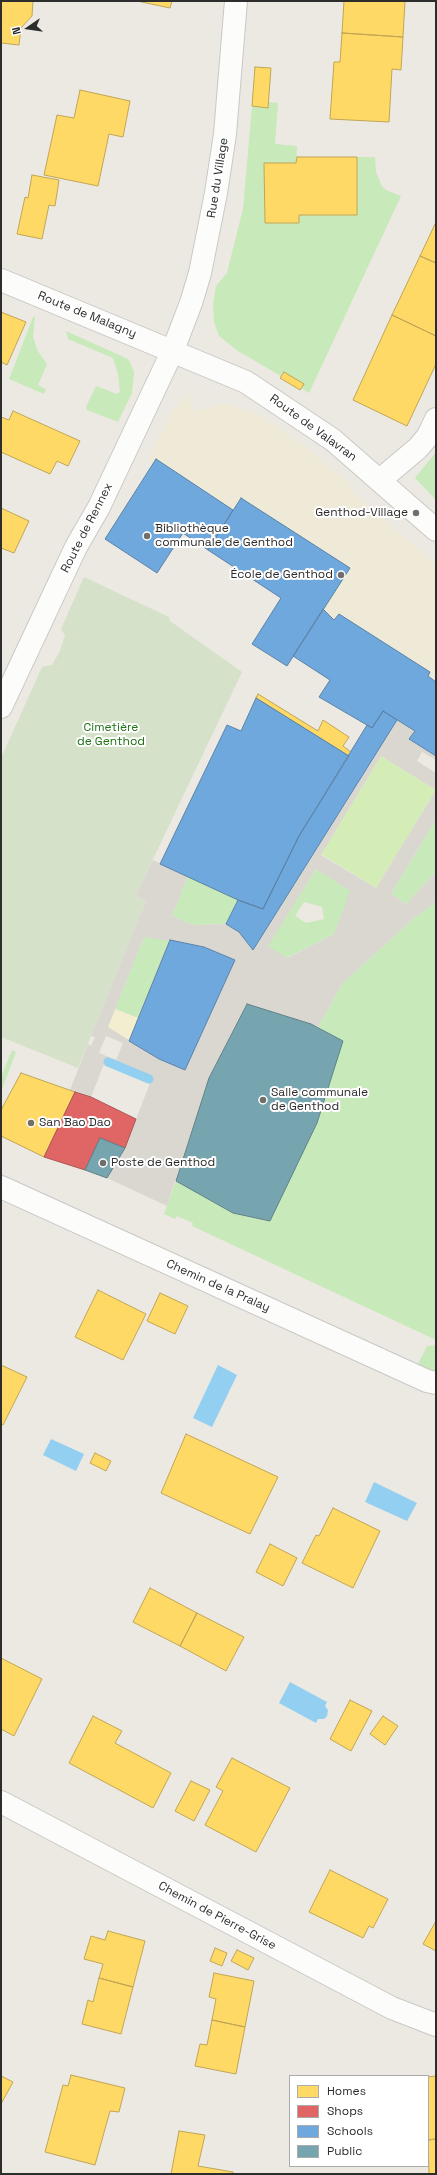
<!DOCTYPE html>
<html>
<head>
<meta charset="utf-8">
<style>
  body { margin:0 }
  #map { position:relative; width:437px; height:2175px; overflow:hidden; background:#ece9e2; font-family:"Space Grotesk",sans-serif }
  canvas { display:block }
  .frame { position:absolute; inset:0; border:2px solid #2d2d2d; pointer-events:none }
  .legend { position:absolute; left:289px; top:2075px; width:140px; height:92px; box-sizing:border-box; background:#fff; border:1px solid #ababab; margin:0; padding:5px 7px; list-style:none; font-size:12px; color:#2d2d2d }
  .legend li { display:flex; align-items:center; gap:8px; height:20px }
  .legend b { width:20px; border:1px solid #ababab }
  .north { position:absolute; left:8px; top:8px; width:40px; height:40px; -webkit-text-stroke:3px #fff; paint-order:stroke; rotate:257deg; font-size:11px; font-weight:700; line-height:16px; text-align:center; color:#2d2d2d }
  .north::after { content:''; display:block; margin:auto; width:14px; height:18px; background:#2d2d2d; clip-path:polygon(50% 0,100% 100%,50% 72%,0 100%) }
</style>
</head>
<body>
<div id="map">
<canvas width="437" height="2175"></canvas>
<div class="frame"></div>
<ul class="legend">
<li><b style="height:11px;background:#ffd966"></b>Homes</li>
<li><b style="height:11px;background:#e06666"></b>Shops</li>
<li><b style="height:11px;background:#6fa8dc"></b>Schools</li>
<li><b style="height:11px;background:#76a5af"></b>Public</li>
</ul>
<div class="north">N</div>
</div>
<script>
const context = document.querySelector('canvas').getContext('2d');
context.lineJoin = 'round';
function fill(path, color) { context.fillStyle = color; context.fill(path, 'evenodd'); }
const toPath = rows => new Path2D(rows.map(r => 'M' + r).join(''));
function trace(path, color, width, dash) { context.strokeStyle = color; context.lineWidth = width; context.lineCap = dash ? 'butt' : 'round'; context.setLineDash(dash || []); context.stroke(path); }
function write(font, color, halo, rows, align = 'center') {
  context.font = font + ' "Space Grotesk",sans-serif'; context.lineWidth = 4; context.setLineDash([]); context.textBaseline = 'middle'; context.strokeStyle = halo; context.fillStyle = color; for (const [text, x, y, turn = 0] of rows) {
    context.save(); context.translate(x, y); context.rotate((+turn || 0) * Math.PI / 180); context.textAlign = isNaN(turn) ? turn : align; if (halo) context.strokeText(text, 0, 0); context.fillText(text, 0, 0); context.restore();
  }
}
fill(toPath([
  [188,394,194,412,224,403,246,410,267,420,307,449,349,483,351,491,436,564,436,756,409,739,414,731,383,711,372,728,319,697,330,679,294,656,287,666,252,644,281,598,220,557,183,534,157,573,105,539,151,467,150,458,170,414]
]), '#efead7');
fill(toPath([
  [268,102,278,103,275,144,297,146,296,163,264,163,265,223,299,223,299,215,357,215,357,157,375,157,376,172,382,186,386,190,401,196,309,393,301,388,303,384,284,372,281,376,238,351,219,336,214,322,213,304,216,286,227,273,243,209,252,106,268,108],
  [33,317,35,317,33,336,37,350,47,364,38,385,46,389,44,394,9,379],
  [66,331,128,359,130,362,134,372,132,393,118,422,87,410,86,407,96,386,117,394,120,392,118,374,114,361,113,358,68,339],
  [436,452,436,500,415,478],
  [436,819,436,872,406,904,391,894],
  [316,869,351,891,334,934,286,958,267,946],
  [304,902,322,907,324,919,306,923,295,916],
  [188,876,238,900,226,924,193,925,172,916],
  [436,902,436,1340,192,1226,193,1223,177,1216,175,1219,164,1214,176,1181,233,1213,270,1221,317,1123,343,1041,318,1027,342,984,414,918],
  [144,937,170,940,138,1018,115,1009],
  [12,1050,16,1052,1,1092,1,1077],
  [436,1345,436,1372,418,1364,427,1346]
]), '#c8e9b9');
fill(toPath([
  [115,1009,138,1018,129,1041,108,1027]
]), '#f2eecf');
fill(toPath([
  [84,577,169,617,170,621,242,672,136,895,146,901,78,1068,1,1037,1,758,42,667,52,665,60,651,65,635,61,629]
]), '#d5e1c9');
fill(toPath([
  [381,756,436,790,376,888,321,854]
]), '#d4edb7');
fill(toPath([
  [397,720,415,731,410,739,436,756,436,760,422,752,417,761,436,773,436,819,391,894,406,904,436,872,436,902,414,918,342,984,318,1027,246,1004,209,1078,167,1206,107,1178,125,1148,150,1083,104,1064,91,1097,70,1090,88,1044,91,1046,95,1037,91,1036,146,901,136,895,153,860,188,876,172,916,193,925,226,924,239,932,253,950],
  [381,756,436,790,376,888,321,855],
  [316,869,350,891,334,934,287,958,268,946],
  [144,937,204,947,235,960,185,1069,159,1059,108,1027],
  [106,1036,123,1043,116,1060,99,1053]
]), '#dad7d1');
fill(toPath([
  [218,1365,237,1375,212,1427,193,1418],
  [51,1439,84,1454,76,1471,43,1455],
  [374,1482,417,1503,407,1521,365,1502],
  [290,1682,327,1702,325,1706,328,1710,327,1716,324,1719,318,1719,316,1723,279,1703]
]), '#92cff1');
const homes = toPath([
  [1,1,33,1,32,16,21,28,19,45,1,43,1,1],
  [137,1,172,1,170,8,137,1],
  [344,1,405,1,403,37,342,33,344,1],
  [342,33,403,37,401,70,392,69,389,122,330,119,334,62,340,62,342,33],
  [255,67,271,68,268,108,252,106,255,67],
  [80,90,130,101,123,137,109,134,98,186,44,175,57,115,74,118,80,90],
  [297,157,357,157,357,215,299,215,299,223,265,223,264,163,296,163,297,157],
  [32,175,59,180,55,206,49,205,42,239,17,234,25,197,28,198,32,175],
  [436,222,436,263,420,256,436,222],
  [420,256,436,263,436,336,392,315,420,256],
  [1,312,26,322,7,365,1,362,1,312],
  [392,315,436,336,436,364,407,426,353,400,392,315],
  [284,372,304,384,300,390,280,378,284,372],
  [13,411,80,441,68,466,57,461,50,474,1,452,1,417,9,420,13,411],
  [1,508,29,521,14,553,1,548,1,508],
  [258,694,318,731,323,720,349,737,343,746,351,752,349,756,256,698,258,694],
  [21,1073,75,1092,44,1157,1,1136,1,1110,21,1073],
  [98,1290,146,1314,123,1360,75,1337,98,1290],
  [160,1293,188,1306,175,1334,147,1321,160,1293],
  [1,1365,27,1377,3,1425,1,1424,1,1365],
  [186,1434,278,1477,250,1534,161,1493,186,1434],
  [95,1453,111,1461,106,1471,90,1463,95,1453],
  [333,1508,380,1531,353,1588,302,1563,316,1535,319,1536,333,1508],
  [270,1544,297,1558,283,1586,256,1572,270,1544],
  [150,1588,197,1613,180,1646,133,1622,150,1588],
  [197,1613,244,1637,226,1671,180,1646,197,1613],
  [1,1658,42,1679,14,1736,1,1729,1,1658],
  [350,1700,372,1711,351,1751,330,1739,350,1700],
  [93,1716,122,1731,115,1743,171,1773,153,1808,69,1763,93,1716],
  [383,1716,398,1726,385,1745,370,1734,383,1716],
  [232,1758,290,1788,256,1852,205,1825,223,1791,216,1787,232,1758],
  [191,1781,210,1790,194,1821,175,1811,191,1781],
  [330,1870,388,1899,373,1928,369,1926,363,1938,309,1912,330,1870],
  [436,1921,436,1951,423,1944,436,1921],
  [108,1931,145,1941,133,1987,99,1978,103,1964,84,1959,91,1936,105,1940,108,1931],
  [215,1948,227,1953,222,1966,210,1961,215,1948],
  [237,1950,254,1958,248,1970,231,1961,237,1950],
  [214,1973,254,1981,245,2027,212,2020,216,1999,209,1997,214,1973],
  [99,1978,133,1987,121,2034,82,2024,88,2000,93,2002,99,1978],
  [212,2020,245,2027,236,2074,195,2066,200,2044,207,2045,212,2020],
  [71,2075,125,2088,119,2112,110,2111,95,2165,45,2152,63,2085,68,2086,71,2075],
  [1,2076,13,2082,1,2104,1,2076],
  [436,2076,436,2139,428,2140,428,2077,436,2076],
  [179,2131,205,2135,198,2166,233,2172,233,2174,171,2174,179,2131],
  [436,2139,436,2174,429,2174,428,2140,436,2139]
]);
fill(homes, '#ffd966');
trace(homes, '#c0a555', 1);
const shops = toPath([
  [75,1092,91,1097,136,1119,125,1148,100,1138,85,1170,44,1157,75,1092]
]);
fill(shops, '#e06666');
trace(shops, '#a55', 1);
const schools = toPath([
  [156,459,233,510,208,550,183,533,157,573,105,539,156,459],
  [241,498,350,568,287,666,252,644,281,598,208,550,241,498],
  [323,609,334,620,339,614,430,672,428,676,436,682,436,756,409,739,415,731,383,711,372,728,319,697,330,680,293,656,323,609],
  [256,698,349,756,299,836,263,909,238,900,160,864,227,725,241,731,256,698],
  [383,711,397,720,253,950,239,932,226,924,238,900,263,909,299,836,367,725,372,728,383,711],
  [170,940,204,947,235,960,185,1070,159,1059,129,1041,170,940]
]);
fill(schools, '#6fa8dc');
trace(schools, '#5b83a8', 1);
const public = toPath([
  [247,1004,311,1024,343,1041,317,1123,270,1221,233,1213,176,1181,209,1078,247,1004],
  [100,1138,125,1148,107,1178,85,1170,100,1138]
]);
fill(public, '#76a5af');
trace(public, '#608188', 1);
trace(toPath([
  [108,1062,149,1079]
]), '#92cff1', 9);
const street = toPath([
  [173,350,191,303,200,273,216,193,225,134,236,1],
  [380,480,418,448,428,436,436,419],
  [1,1187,427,1381,436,1383],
  [1,1802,392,2008,436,2025]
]);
const secondary = toPath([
  [1,280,246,382,333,440,436,530],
  [1,707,76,547,99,507,173,350]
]);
trace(street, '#c9c8c7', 24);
trace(secondary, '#c9c8c7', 24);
trace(street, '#fcfcfb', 22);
trace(secondary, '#fcfcfb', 22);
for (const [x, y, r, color] of [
  [416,513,4,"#706f6c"],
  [147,536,4,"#706f6c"],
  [341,575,4,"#706f6c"],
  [263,1100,4,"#706f6c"],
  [31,1123,4,"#706f6c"],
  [103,1163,4,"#706f6c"]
]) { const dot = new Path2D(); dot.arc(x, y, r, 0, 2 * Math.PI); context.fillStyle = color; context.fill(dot); trace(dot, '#fff', 1.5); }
write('12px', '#2d2d2d', '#fff', [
  ["Rue du Village",218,178,-81],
  ["Route de Malagny",87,315,22],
  ["Route de Valavran",313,428,36],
  ["Route de Rennex",87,528,-63],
  ["Chemin de la Pralay",218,1286,24],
  ["Chemin de Pierre-Grise",217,1916,28]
]);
write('12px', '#2d2d2d', '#fff', [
  ["Genthod-Village",408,513,"right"],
  ["Bibliothèque",155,529],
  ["communale de Genthod",155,543],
  ["École de Genthod",333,575,"right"],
  ["Salle communale",271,1093],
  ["de Genthod",271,1107],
  ["San Bao Dao",39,1123],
  ["Poste de Genthod",111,1163]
], 'left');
write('12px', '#1f7215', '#fff', [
  ["Cimetière",111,728],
  ["de Genthod",111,742]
]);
</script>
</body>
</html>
